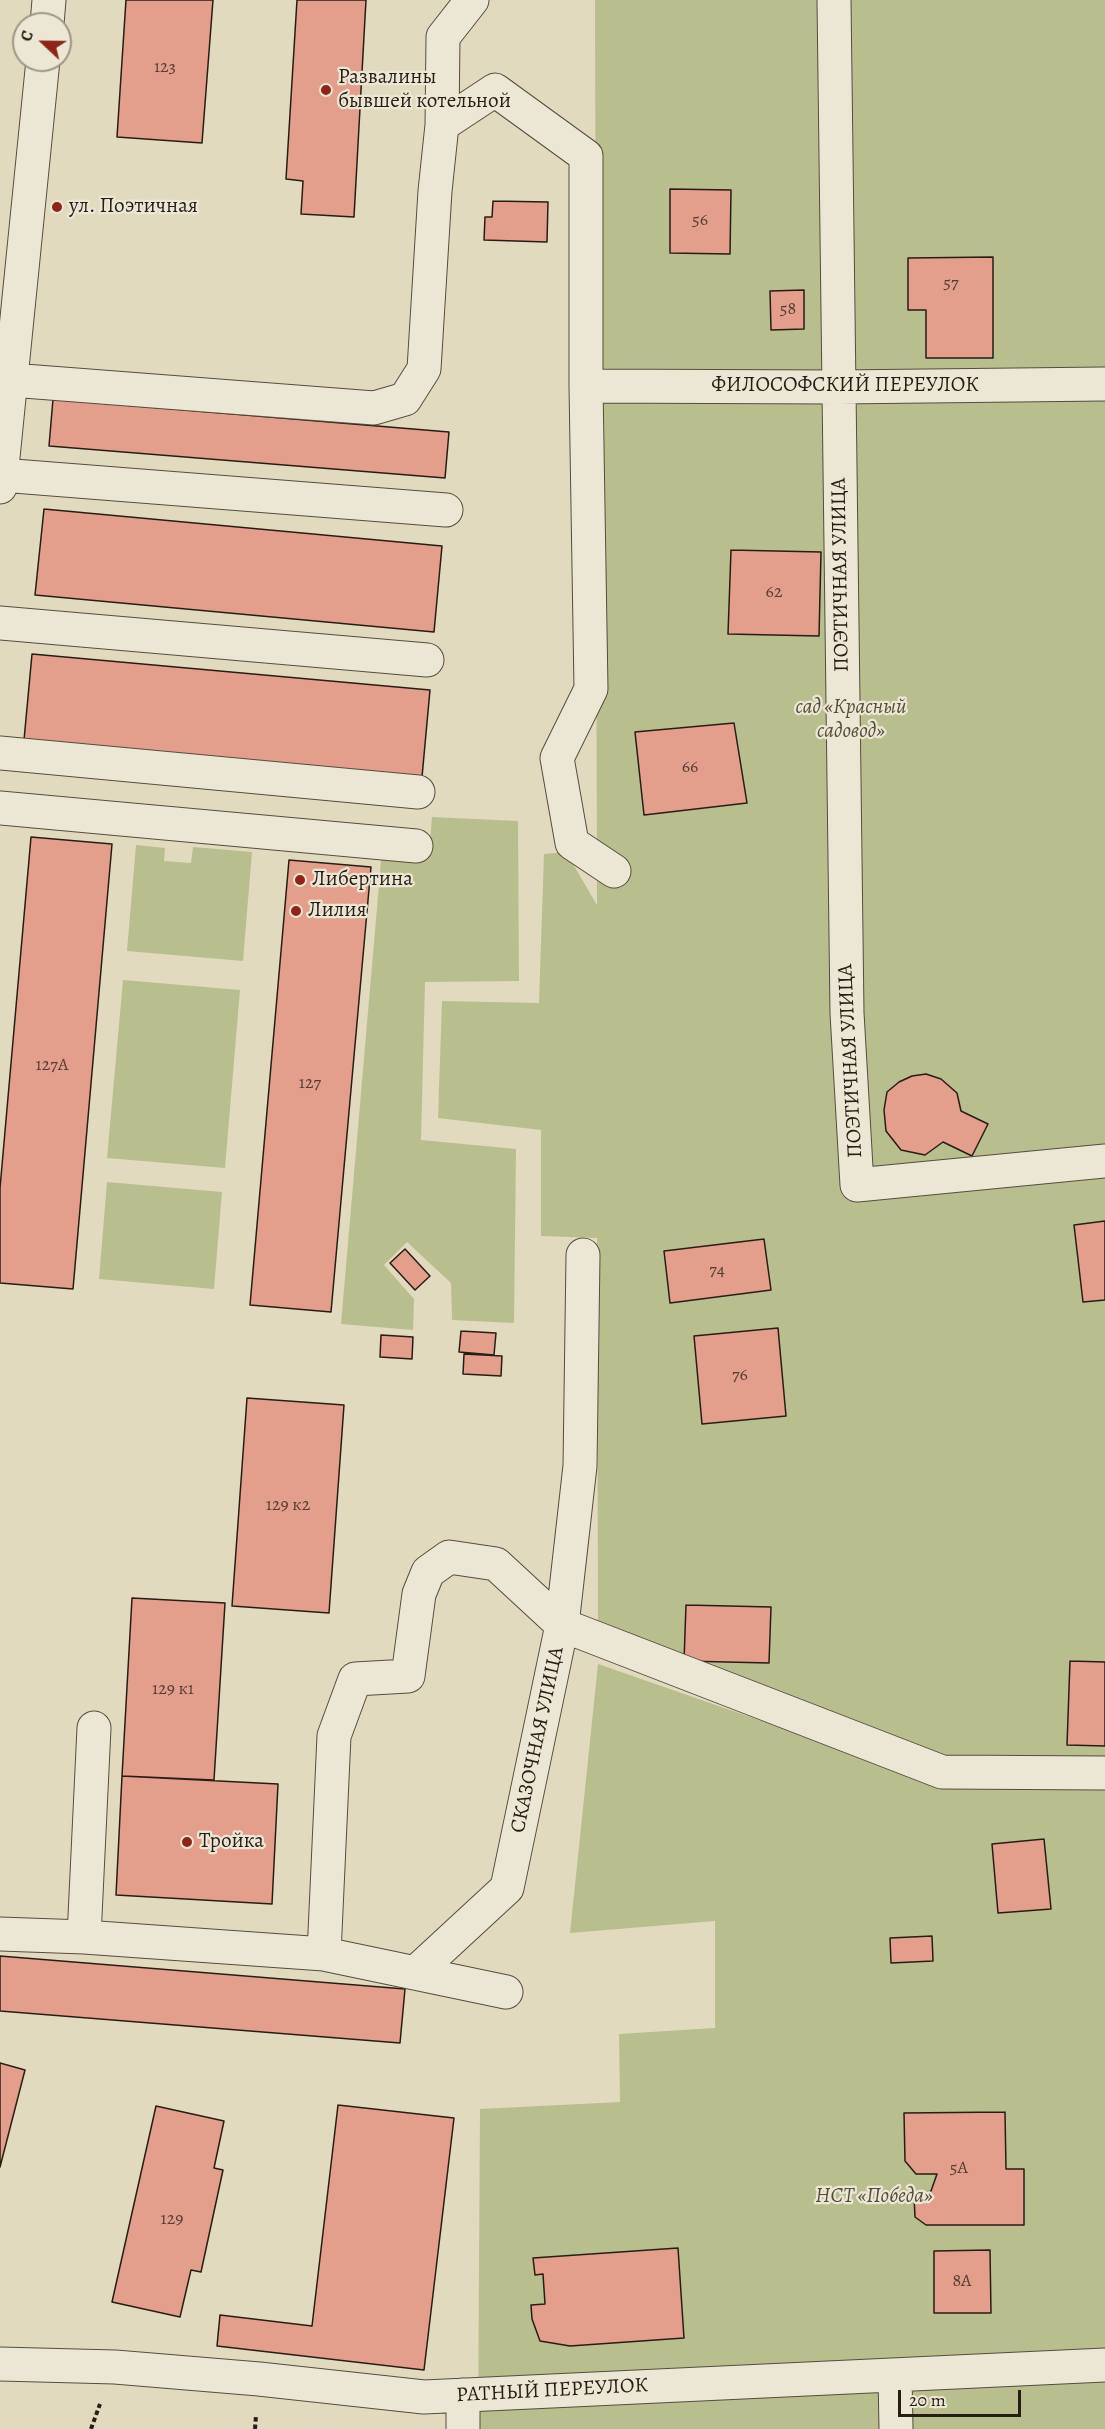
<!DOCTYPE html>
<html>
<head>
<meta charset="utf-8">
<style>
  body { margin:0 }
  #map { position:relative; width:1105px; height:2429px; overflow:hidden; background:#e2dabe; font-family:Alegreya,serif }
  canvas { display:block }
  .north { position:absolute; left:12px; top:12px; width:60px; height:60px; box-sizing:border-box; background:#ece7d5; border:2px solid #9e9688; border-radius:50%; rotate:292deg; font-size:16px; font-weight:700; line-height:24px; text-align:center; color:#281d15 }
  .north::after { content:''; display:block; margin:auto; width:21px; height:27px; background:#8f2418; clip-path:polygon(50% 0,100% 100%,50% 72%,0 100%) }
  .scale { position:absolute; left:898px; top:2390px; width:123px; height:27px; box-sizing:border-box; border:3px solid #281d15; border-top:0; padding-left:8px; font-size:18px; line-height:21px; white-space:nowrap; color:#281d15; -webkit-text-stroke:4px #ece7d5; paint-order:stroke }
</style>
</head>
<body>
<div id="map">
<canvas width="1105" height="2429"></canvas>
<div class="north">С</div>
<div class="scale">20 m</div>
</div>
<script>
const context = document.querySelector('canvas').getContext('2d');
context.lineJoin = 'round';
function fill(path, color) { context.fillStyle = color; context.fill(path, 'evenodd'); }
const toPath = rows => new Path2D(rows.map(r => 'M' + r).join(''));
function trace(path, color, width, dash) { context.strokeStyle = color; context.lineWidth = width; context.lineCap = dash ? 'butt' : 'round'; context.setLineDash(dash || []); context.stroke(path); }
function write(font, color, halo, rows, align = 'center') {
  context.font = font + ' Alegreya,serif'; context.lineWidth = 4.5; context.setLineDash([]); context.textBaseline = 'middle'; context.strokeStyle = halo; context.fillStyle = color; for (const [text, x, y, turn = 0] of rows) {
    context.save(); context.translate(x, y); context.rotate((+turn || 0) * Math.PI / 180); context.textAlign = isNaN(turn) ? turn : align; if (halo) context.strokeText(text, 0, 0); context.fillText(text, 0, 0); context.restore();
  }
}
fill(toPath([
  [595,0,1105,0,1105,1756,940,1762,598,1624,597,1238,541,1236,541,1130,438,1118,442,1001,539,1003,544,854,566,852,597,905],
  [432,817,518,821,519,981,425,982,421,1140,516,1149,514,1323,452,1320,451,1283,407,1242,384,1265,414,1299,413,1330,341,1324,382,850,429,856],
  [136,845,165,848,164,861,191,863,193,847,252,852,243,961,127,951],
  [123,980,240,990,225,1168,107,1158],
  [107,1182,222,1192,214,1289,99,1279],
  [598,1664,940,1783,1105,1787,1105,2429,478,2429,480,2109,620,2102,619,2034,715,2028,715,1921,570,1933]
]), '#b9be8e');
const building = toPath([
  [126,0,213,0,202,143,117,137,126,0],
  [297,0,366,0,354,217,301,214,303,181,286,179,297,0],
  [670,189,731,190,730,254,670,253,670,189],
  [493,201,548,202,547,242,484,240,485,217,492,217,493,201],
  [993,257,993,358,926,358,926,310,908,310,908,258,993,257],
  [804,290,804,329,771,330,770,291,804,290],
  [53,399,449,432,445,478,49,446,53,399],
  [44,509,442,546,434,632,35,595,44,509],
  [731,550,821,552,819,636,728,634,731,550],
  [32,654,430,690,422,777,24,740,32,654],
  [734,723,747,803,644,815,635,732,734,723],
  [31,837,112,844,73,1289,0,1283,0,1188,31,837],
  [289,860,371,867,331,1312,250,1305,289,860],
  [926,1074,941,1079,957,1093,961,1111,988,1124,972,1156,943,1142,925,1155,901,1150,886,1131,884,1110,887,1092,899,1082,912,1076,926,1074],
  [1105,1221,1105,1300,1083,1302,1074,1225,1105,1221],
  [764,1239,771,1290,670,1303,664,1251,764,1239],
  [405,1249,430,1276,415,1290,390,1263,405,1249],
  [778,1328,786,1416,702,1424,694,1336,778,1328],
  [461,1331,496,1333,494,1355,459,1352,461,1331],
  [381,1335,413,1337,412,1359,380,1357,381,1335],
  [464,1354,502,1356,501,1376,463,1374,464,1354],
  [247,1398,344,1405,329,1613,232,1606,247,1398],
  [132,1598,225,1603,214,1780,122,1776,132,1598],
  [686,1605,771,1607,769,1663,684,1661,686,1605],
  [1070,1661,1105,1662,1105,1746,1067,1745,1070,1661],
  [122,1776,278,1784,272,1904,116,1895,122,1776],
  [1044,1839,1051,1909,998,1913,992,1844,1044,1839],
  [932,1936,933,1961,891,1963,890,1938,932,1936],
  [0,1956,405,1989,400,2043,0,2011,0,1956],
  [0,2063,25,2070,0,2167,0,2063],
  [338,2105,454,2118,424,2370,217,2346,220,2315,312,2326,338,2105],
  [156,2106,224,2121,214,2168,223,2170,201,2272,191,2270,180,2317,112,2302,156,2106],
  [1005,2112,1006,2169,1024,2169,1024,2225,926,2225,915,2217,914,2197,931,2191,937,2174,916,2174,905,2161,904,2113,1005,2112],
  [678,2248,684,2338,570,2346,540,2341,532,2319,531,2305,545,2304,543,2274,535,2275,533,2258,678,2248],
  [990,2250,991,2313,934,2313,934,2251,990,2250]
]);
fill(building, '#e39e8c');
trace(building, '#281d15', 1.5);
const minor = toPath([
  [834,0,847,1013,857,1185,1105,1161],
  [47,24,49,0],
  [442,125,495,90,586,156,586,386,591,689,557,758,572,843,614,871],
  [11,380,374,408,405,399,424,369,435,191,442,125,443,37,472,0],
  [586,386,838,387,1105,384],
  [1,475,446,510],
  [0,487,43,60],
  [0,623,427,660],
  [0,753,418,792],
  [0,808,416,846],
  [0,1934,84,1937,324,1954,506,1992],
  [84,1937,94,1728],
  [324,1954,334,1736,355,1679,408,1676,419,1594,428,1572,449,1557,496,1564,562,1625,942,1772,1105,1773],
  [415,1973,507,1888,562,1625,580,1466,583,1255],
  [0,2364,115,2367,259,2379,424,2397,1105,2365],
  [895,2375,896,2429],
  [463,2395,463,2429]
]);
trace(minor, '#564c3f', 35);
trace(toPath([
  [91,2429,100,2404],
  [255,2429,256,2415]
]), '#281d15', 4, [4.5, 3]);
trace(minor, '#ece7d5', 33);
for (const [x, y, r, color] of [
  [326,90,6,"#8f2418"],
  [57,207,6,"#8f2418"],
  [300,880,6,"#8f2418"],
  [296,911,6,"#8f2418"],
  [187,1842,6,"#8f2418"]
]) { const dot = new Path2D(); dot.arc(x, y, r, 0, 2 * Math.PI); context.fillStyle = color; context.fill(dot); trace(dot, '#ece7d5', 2); }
write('18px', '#573d33', null, [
  ["123",165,68],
  ["56",700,221],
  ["57",951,284],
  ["58",788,310],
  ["62",774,593],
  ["66",690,768],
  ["127А",52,1066],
  ["127",310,1084],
  ["74",717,1271],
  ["76",740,1376],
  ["129 к2",288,1506],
  ["129 к1",173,1690],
  ["5А",959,2169],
  ["129",172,2220],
  ["8А",962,2282]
]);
write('21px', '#281d15', '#ece7d5', [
  ["Развалины",338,78],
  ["бывшей котельной",338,102],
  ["ул. Поэтичная",69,207],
  ["Либертина",312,880],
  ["Лилия",308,911],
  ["Тройка",199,1842]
], 'left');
write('21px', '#281d15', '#ece7d5', [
  ["ФИЛОСОФСКИЙ ПЕРЕУЛОК",845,386],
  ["ПОЭТИЧНАЯ УЛИЦА",841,575,-91],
  ["ПОЭТИЧНАЯ УЛИЦА",851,1061,-93],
  ["СКАЗОЧНАЯ УЛИЦА",538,1740,-78],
  ["РАТНЫЙ ПЕРЕУЛОК",552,2391,-3]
]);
write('italic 21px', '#544d39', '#ece7d5', [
  ["сад «Красный",851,708],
  ["садовод»",851,732],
  ["НСТ «Победа»",874,2197]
]);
</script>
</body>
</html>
